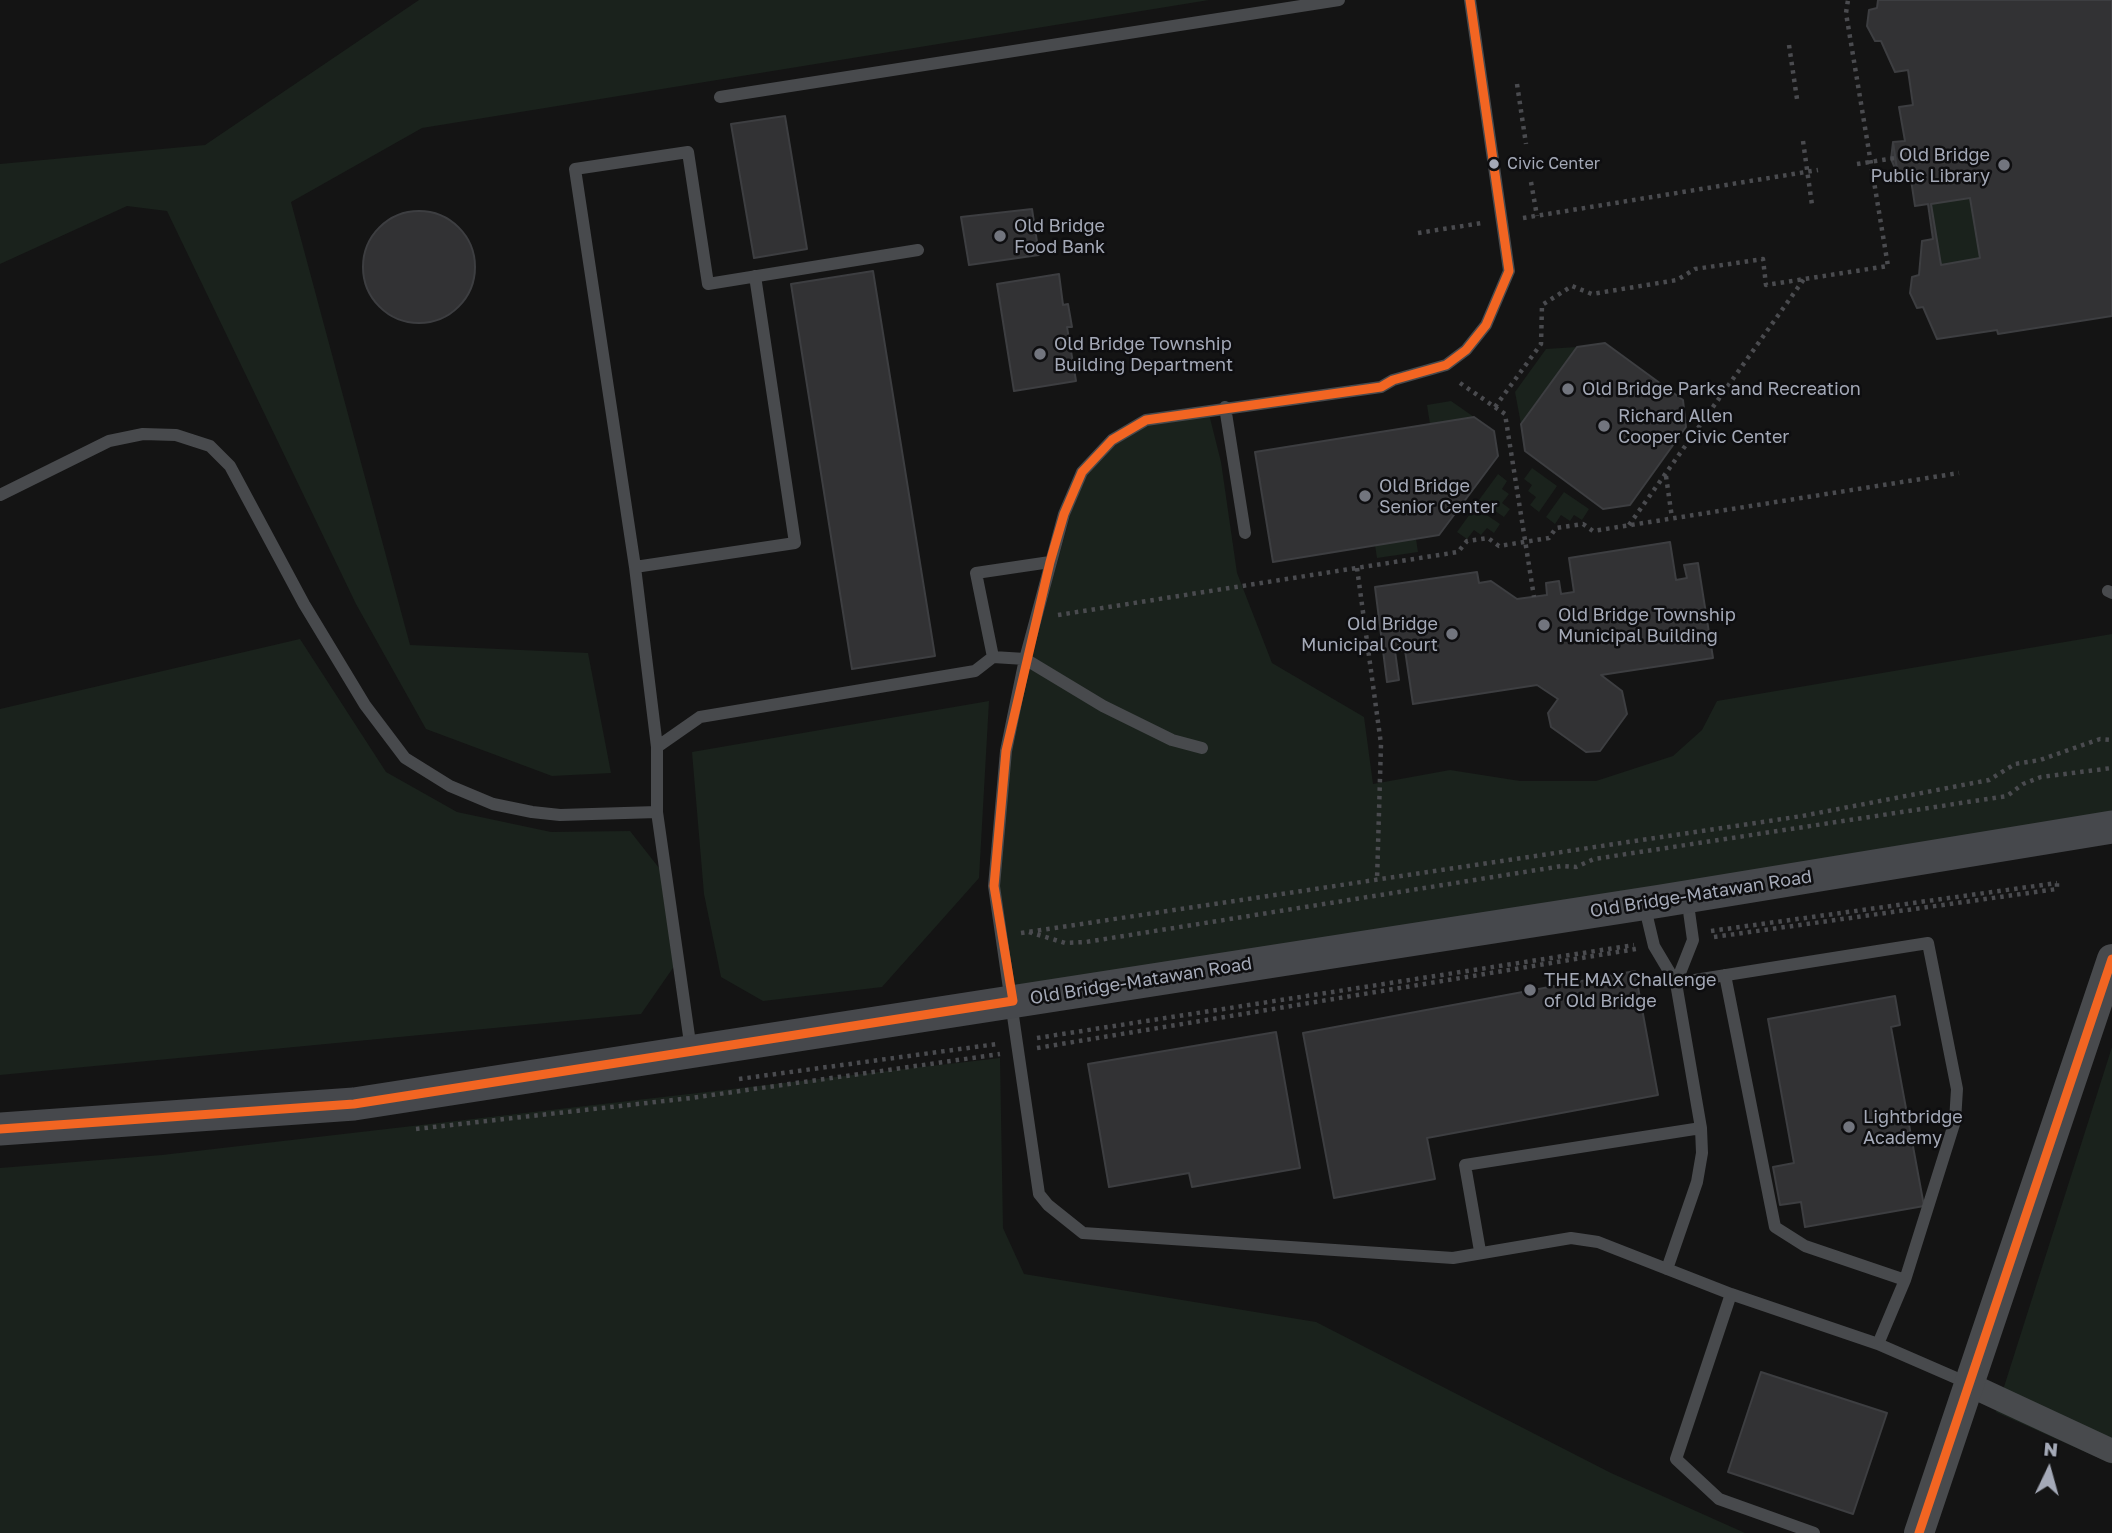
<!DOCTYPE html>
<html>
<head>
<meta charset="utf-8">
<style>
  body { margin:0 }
  #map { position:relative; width:2112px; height:1533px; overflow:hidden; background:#141414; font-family:"Golos Text",sans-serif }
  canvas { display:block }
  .north { position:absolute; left:2014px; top:1435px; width:70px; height:70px; -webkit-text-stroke:5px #0e0e10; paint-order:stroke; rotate:5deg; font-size:19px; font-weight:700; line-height:28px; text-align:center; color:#a4a9b7 }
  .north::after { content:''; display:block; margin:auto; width:24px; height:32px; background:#a4a9b7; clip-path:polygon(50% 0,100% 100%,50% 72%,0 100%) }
</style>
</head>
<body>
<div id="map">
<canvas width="2112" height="1533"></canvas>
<div class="north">N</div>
</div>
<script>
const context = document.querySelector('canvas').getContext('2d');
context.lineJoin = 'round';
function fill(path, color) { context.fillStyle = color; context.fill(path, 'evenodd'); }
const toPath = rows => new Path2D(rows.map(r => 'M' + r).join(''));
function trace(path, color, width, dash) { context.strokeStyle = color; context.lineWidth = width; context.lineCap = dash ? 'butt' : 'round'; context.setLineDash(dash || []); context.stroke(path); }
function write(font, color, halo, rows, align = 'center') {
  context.font = font + ' "Golos Text",sans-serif'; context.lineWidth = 5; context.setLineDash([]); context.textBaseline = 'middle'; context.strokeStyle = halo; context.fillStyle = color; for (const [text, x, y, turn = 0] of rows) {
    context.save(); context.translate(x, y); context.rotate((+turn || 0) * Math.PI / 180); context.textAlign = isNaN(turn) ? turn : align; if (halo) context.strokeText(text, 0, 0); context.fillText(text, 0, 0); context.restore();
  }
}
fill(toPath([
  [419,0,1209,0,422,128,291,202,410,645,588,653,611,773,552,776,426,729,356,604,167,211,127,206,0,264,0,164,205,145],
  [1970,198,1980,258,1941,265,1931,204],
  [1577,347,1521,424,1515,392,1546,349],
  [1451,401,1474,417,1430,424,1427,405],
  [1208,410,1221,462,1237,573,1272,663,1364,717,1373,784,1450,770,1520,781,1596,781,1673,756,1702,730,1717,701,2112,634,2112,827,1013,1001,994,886,1006,751,1082,472,1146,420],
  [1532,468,1557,486,1539,512,1530,505,1536,497,1528,491,1532,485,1524,479],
  [1498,474,1507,481,1502,489,1509,494,1502,503,1510,509,1504,517,1479,500],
  [1564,492,1589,509,1582,520,1574,515,1570,521,1561,515,1555,524,1546,517],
  [1475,507,1500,524,1494,533,1487,528,1481,535,1474,530,1467,539,1457,532],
  [1416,539,1418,552,1377,558,1375,545],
  [300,639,386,772,457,812,551,832,630,831,663,873,675,965,641,1014,0,1075,0,709],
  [989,701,979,878,882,987,763,1001,721,977,704,894,692,752],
  [2112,1047,2112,1464,1996,1412],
  [1000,1058,1003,1228,1024,1274,1316,1322,1611,1473,1745,1533,0,1533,0,1168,162,1155]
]), '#1a221c');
const building = toPath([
  [1878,0,2112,0,2112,316,1998,334,1997,330,1937,339,1923,307,1917,308,1910,293,1912,277,1919,275,1922,241,1933,239,1928,204,1915,206,1910,173,1898,175,1893,142,1905,141,1899,107,1913,105,1908,70,1895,72,1881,41,1875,41,1867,26,1869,10,1877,8,1878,0],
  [1970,198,1980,258,1941,265,1931,204,1970,198],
  [785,116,807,249,754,258,731,124,785,116],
  [1893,142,1895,158,1898,175,1891,159,1893,142],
  [1032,209,1039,255,969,265,961,217,1032,209],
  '363 267a56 56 0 1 1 112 0a56 56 0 1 1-112 0Z',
  [873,271,935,656,852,669,791,284,873,271],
  [1059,274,1063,305,1068,304,1072,327,1067,327,1076,381,1014,391,997,284,1059,274],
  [1605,343,1683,400,1686,427,1630,505,1603,509,1525,451,1521,424,1577,347,1605,343],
  [1474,417,1494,431,1498,456,1439,535,1273,562,1255,452,1474,417],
  [1670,542,1676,580,1687,578,1684,565,1698,563,1713,658,1601,675,1622,691,1627,714,1600,751,1586,752,1551,727,1548,713,1558,699,1537,685,1413,704,1405,650,1395,651,1399,680,1387,682,1375,587,1477,572,1479,583,1491,581,1517,599,1547,595,1546,583,1559,581,1561,594,1574,592,1569,558,1670,542],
  [1635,971,1658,1095,1427,1138,1435,1179,1334,1198,1303,1033,1635,971],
  [1895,996,1900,1025,1891,1027,1924,1206,1805,1227,1801,1202,1780,1205,1773,1167,1794,1163,1768,1019,1895,996],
  [1276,1032,1300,1168,1192,1187,1189,1173,1109,1187,1088,1064,1276,1032],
  [1761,1372,1887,1413,1853,1514,1728,1472,1761,1372]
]);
fill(building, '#323234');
trace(building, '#3d3e41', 2);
trace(toPath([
  [1789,45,1797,99],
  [1517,84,1526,144],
  [1803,141,1812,205],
  [1857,164,1895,158],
  [1531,182,1537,216],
  [1523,218,1818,170],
  [1418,233,1482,223],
  [1460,383,1505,414,1534,597],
  [1495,407,1541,344,1542,305,1572,286,1592,294,1677,280,1695,269,1763,259,1766,285,1888,266,1846,13,1848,0],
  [1666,476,1672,518],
  [1629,525,1804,279],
  [1357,568,1381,744,1377,880],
  [1058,615,1458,552,1467,541,1488,538,1499,546,1549,538,1556,528,1583,524,1593,531,1959,473],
  [1711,931,2057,883],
  [1029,932,1065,943,1086,942,1562,866,1576,867,1594,859,2007,796,2023,784,2041,777,2112,768],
  [1021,933,1802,816,1989,780,2015,764,2040,760,2100,739,2112,740],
  [1714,937,2057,889,2057,883],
  [1037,1038,1634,945],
  [1037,1048,1636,949],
  [739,1079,997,1044],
  [416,1129,691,1098,1000,1054]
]), '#4a4b4f', 4.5, [3.5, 5]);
trace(toPath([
  [1470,0,1509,271,1486,325,1466,350,1446,365,1393,380,1381,387,1146,420,1112,440,1082,472,1064,514,1025,659,1006,751,994,886,1039,1194,1048,1205,1083,1233,1453,1258,1571,1238,1598,1242,1731,1294,1878,1344,1970,1384],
  [720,97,1339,0],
  [1225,407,1245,533],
  [0,495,109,441,143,434,176,435,210,446,230,466,304,604,365,705,405,758,450,786,493,804,532,812,560,815,657,812],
  [635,567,795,543,755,276],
  [2108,591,2112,593],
  [993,657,976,573,1050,562],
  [657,747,635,567,575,169,688,152,708,284,918,250],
  [1644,904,1654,946,1676,983,1701,1128,1702,1153,1697,1182,1667,1269],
  [1725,975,1775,1227,1805,1246,1905,1280],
  [1676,983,1928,943,1957,1089,1955,1121,1905,1280,1878,1344],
  [1676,983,1693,940,1687,897],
  [691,1050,657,812,657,747,700,717,975,671,993,657,1025,659,1103,706,1172,740,1202,748],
  [1480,1251,1465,1165,1701,1128],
  [1731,1294,1676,1459,1719,1499,1814,1533]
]), '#484a4d', 12);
trace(toPath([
  [1970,1385,2112,1451]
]), '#484a4d', 24);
trace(toPath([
  [1919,1533,2112,959]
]), '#484a4d', 30);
trace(toPath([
  [0,1129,354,1104,1661,901,2112,827]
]), '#46484c', 33);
trace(toPath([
  [1013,1001,994,886,1006,751,1050,562,1064,514,1082,472,1112,440,1146,420,1381,387,1393,380,1446,365,1466,350,1486,325,1509,271,1470,0],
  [0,1129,354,1104,1013,1001],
  [1919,1533,2112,959]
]), '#f26522', 9);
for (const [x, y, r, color] of [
  [1494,164,6,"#a4a9b7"],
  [2004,165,7,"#72757e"],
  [1000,236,7,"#72757e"],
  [1040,354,7,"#72757e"],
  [1568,389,7,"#72757e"],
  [1604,426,7,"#72757e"],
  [1365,496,7,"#72757e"],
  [1544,625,7,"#72757e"],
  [1452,634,7,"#72757e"],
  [1530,990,7,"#72757e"],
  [1849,1127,7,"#72757e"]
]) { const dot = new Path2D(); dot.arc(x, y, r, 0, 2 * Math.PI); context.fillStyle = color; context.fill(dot); trace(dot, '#0e0e10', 2.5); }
write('16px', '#a4a9b7', '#0e0e10', [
  ["Civic Center",1507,164]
], 'left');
write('18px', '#a4a9b7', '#0e0e10', [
  ["Old Bridge",1990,155,"right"],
  ["Public Library",1990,176,"right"],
  ["Old Bridge",1014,226],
  ["Food Bank",1014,247],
  ["Old Bridge Township",1054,344],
  ["Building Department",1054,365],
  ["Old Bridge Parks and Recreation",1582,389],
  ["Richard Allen",1618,416],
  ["Cooper Civic Center",1618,437],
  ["Old Bridge",1379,486],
  ["Senior Center",1379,507],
  ["Old Bridge Township",1558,615],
  ["Municipal Building",1558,636],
  ["Old Bridge",1438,624,"right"],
  ["Municipal Court",1438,645,"right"],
  ["THE MAX Challenge",1544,980],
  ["of Old Bridge",1544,1001],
  ["Lightbridge",1863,1117],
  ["Academy",1863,1138]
], 'left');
write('18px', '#a4a9b7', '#0e0e10', [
  ["Old Bridge-Matawan Road",1701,894,-9],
  ["Old Bridge-Matawan Road",1141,981,-9]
]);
</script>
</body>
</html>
